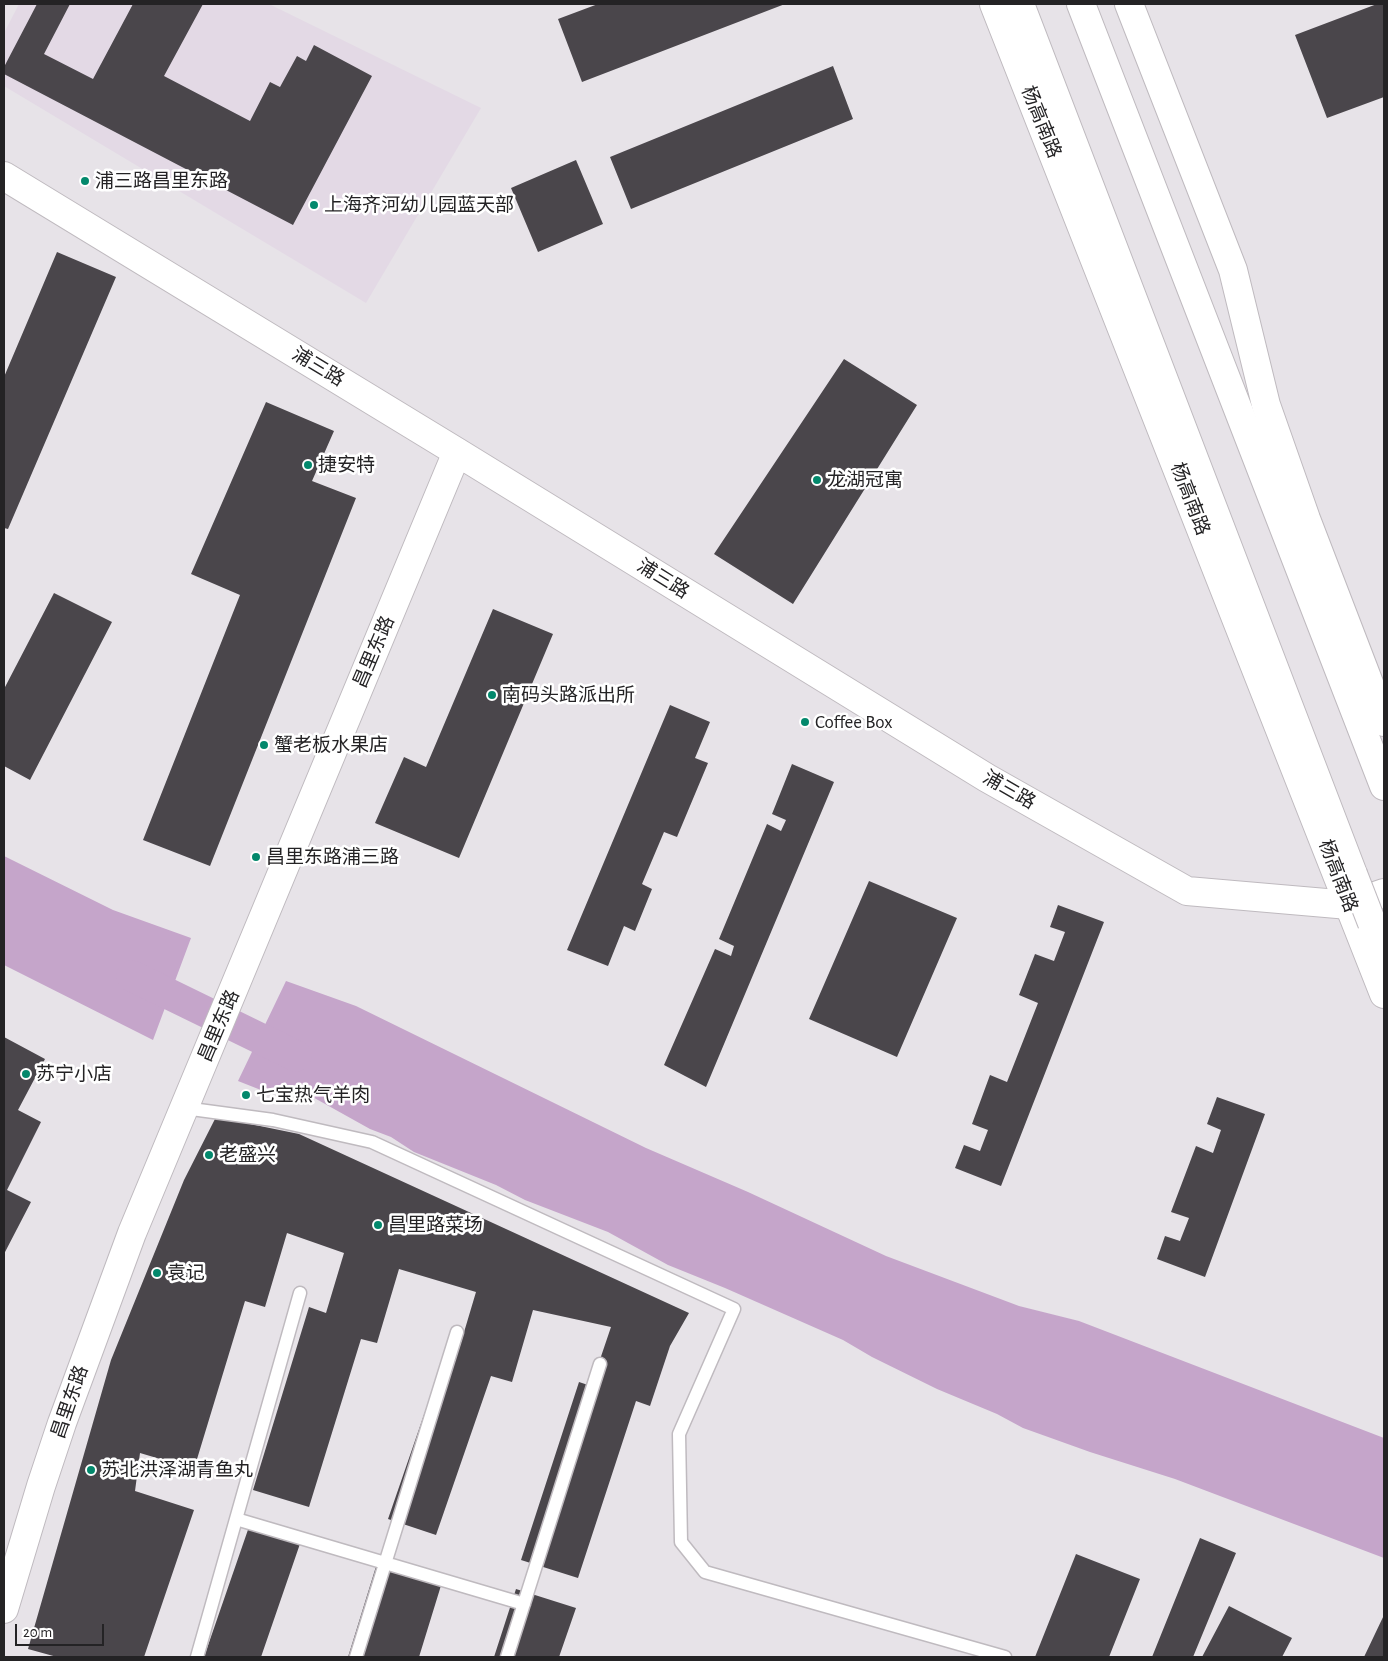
<!DOCTYPE html>
<html>
<head>
<meta charset="utf-8">
<style>
  body { margin:0 }
  #map { position:relative; width:1388px; height:1661px; overflow:hidden; background:#e7e3e8; font-family:"Alegreya Sans",sans-serif }
  canvas { display:block }
  .frame { position:absolute; inset:0; border:5px solid #242325; pointer-events:none }
  .scale { position:absolute; left:15px; top:1624px; width:89px; height:22px; box-sizing:border-box; border:2px solid #242325; border-top:0; padding-left:6px; font-size:15px; line-height:18px; white-space:nowrap; color:#242325; -webkit-text-stroke:4px #fff; paint-order:stroke }
</style>
</head>
<body>
<div id="map">
<canvas width="1388" height="1661"></canvas>
<div class="frame"></div>
<div class="scale">20 m</div>
</div>
<script>
const context = document.querySelector('canvas').getContext('2d');
context.lineJoin = 'round';
function fill(path, color) { context.fillStyle = color; context.fill(path, 'evenodd'); }
const toPath = rows => new Path2D(rows.map(r => 'M' + r).join(''));
function trace(path, color, width, dash) { context.strokeStyle = color; context.lineWidth = width; context.lineCap = dash ? 'butt' : 'round'; context.setLineDash(dash || []); context.stroke(path); }
function write(font, color, halo, rows, align = 'center') {
  context.font = font + ' "Alegreya Sans","Noto Sans SC",sans-serif'; context.lineWidth = 5; context.setLineDash([]); context.textBaseline = 'middle'; context.strokeStyle = halo; context.fillStyle = color; for (const [text, x, y, turn = 0] of rows) {
    context.save(); context.translate(x, y); context.rotate((+turn || 0) * Math.PI / 180); context.textAlign = isNaN(turn) ? turn : align; if (halo) context.strokeText(text, 0, 0); context.fillText(text, 0, 0); context.restore();
  }
}
fill(toPath([
  [19,4,269,4,481,108,366,303,4,86,4,33]
]), '#e3d9e5');
fill(toPath([
  [4,856,113,910,191,938,153,1040,4,965],
  [286,981,356,1006,646,1148,748,1192,886,1256,1019,1306,1079,1321,1384,1438,1384,1558,1175,1479,1090,1452,1023,1428,997,1414,937,1389,872,1357,843,1340,725,1288,668,1265,608,1232,525,1200,496,1185,414,1152,391,1137,370,1129,309,1095,290,1092,266,1092,238,1081]
]), '#c5a5ca');
trace(toPath([
  [132,976,296,1056]
]), '#c5a5ca', 31);
fill(toPath([
  [37,4,70,4,44,54,93,79,133,4,203,4,164,76,250,121,270,82,280,87,297,56,306,61,314,45,372,76,293,225,4,74,4,67],
  [598,4,785,4,582,82,558,19],
  [1377,4,1384,4,1384,97,1327,118,1295,35],
  [833,66,853,119,631,209,610,157],
  [576,160,603,224,538,252,511,188],
  [57,252,116,277,8,529,4,528,4,377],
  [844,359,917,405,793,604,714,554],
  [266,402,334,431,312,481,356,498,210,866,143,840,240,595,191,574],
  [54,593,112,622,30,780,4,766,4,689],
  [493,609,553,634,459,858,375,823,404,757,426,767],
  [670,705,710,722,695,758,708,763,677,837,664,832,642,884,652,889,635,931,624,926,608,966,567,950],
  [792,764,834,782,706,1087,664,1065,715,949,731,956,734,946,719,939,767,824,781,831,786,820,772,814],
  [869,881,957,918,897,1057,809,1019],
  [1058,905,1104,922,1001,1186,955,1168,964,1145,980,1151,988,1130,972,1124,990,1075,1007,1082,1038,1003,1019,995,1035,954,1054,961,1065,932,1050,927],
  [4,1037,45,1059,18,1110,41,1122,7,1190,31,1202,4,1254],
  [1217,1097,1265,1114,1205,1277,1157,1259,1165,1236,1180,1241,1189,1218,1171,1212,1196,1146,1213,1153,1221,1130,1207,1124],
  [216,1117,299,1134,689,1313,670,1346,650,1406,636,1401,578,1578,521,1560,579,1382,591,1386,611,1327,533,1310,512,1382,491,1376,436,1535,388,1519,448,1345,459,1349,476,1292,399,1269,377,1343,361,1339,309,1507,253,1490,309,1307,326,1313,344,1253,287,1233,265,1307,245,1301,194,1469,140,1453,135,1491,194,1510,144,1657,57,1657,28,1649,111,1360,184,1180],
  [251,1521,302,1538,261,1657,204,1657],
  [1200,1538,1236,1553,1193,1657,1152,1657],
  [1076,1554,1140,1579,1109,1657,1035,1657],
  [378,1560,443,1579,419,1657,348,1657],
  [516,1589,576,1608,559,1657,494,1657],
  [1229,1606,1292,1638,1282,1657,1202,1657],
  [1384,1615,1384,1657,1364,1657]
]), '#4a464b');
const service = toPath([
  [184,1108,273,1120,372,1142,734,1309,679,1434,681,1542,705,1572,1005,1657],
  [236,1519,524,1604],
  [197,1657,300,1293],
  [356,1657,457,1332],
  [507,1657,600,1364]
]);
const tertiary = toPath([
  [4,176,457,452,987,778,1187,891,1349,905,1384,893],
  [4,1609,41,1486,62,1423,132,1233,457,452]
]);
const primary = toPath([
  [994,4,1384,994],
  [1129,4,1233,270,1266,405,1306,519,1384,722]
]);
const trunk = toPath([
  [1020,4,1353,874],
  [1081,4,1384,786],
  [1372,923,1384,952]
]);
trace(service, '#bfbabf', 15);
trace(tertiary, '#bfbabf', 30);
trace(primary, '#bfbabf', 30);
trace(trunk, '#bfbabf', 30);
trace(service, '#fff', 12);
trace(tertiary, '#fff', 28);
trace(primary, '#fff', 28);
trace(trunk, '#fff', 28);
const trunkBridge = toPath([
  [1353,874,1372,923]
]);
trace(trunkBridge, '#bfbabf', 30, []);
trace(trunkBridge, '#fff', 28);
for (const [x, y, r, color] of [
  [85,181,5,"#03886c"],
  [314,205,5,"#03886c"],
  [308,465,5,"#03886c"],
  [817,480,5,"#03886c"],
  [492,695,5,"#03886c"],
  [805,722,5,"#03886c"],
  [264,745,5,"#03886c"],
  [256,857,5,"#03886c"],
  [26,1074,5,"#03886c"],
  [246,1095,5,"#03886c"],
  [209,1155,5,"#03886c"],
  [378,1225,5,"#03886c"],
  [157,1273,5,"#03886c"],
  [91,1470,5,"#03886c"]
]) { const dot = new Path2D(); dot.arc(x, y, r, 0, 2 * Math.PI); context.fillStyle = color; context.fill(dot); trace(dot, '#fff', 2); }
write('19px', '#242325', '#fff', [
  ["杨高南路",1041,122,68],
  ["浦三路",318,367,31],
  ["杨高南路",1190,499,69],
  ["浦三路",663,579,32],
  ["昌里东路",374,652,-67],
  ["浦三路",1009,790,30],
  ["杨高南路",1338,876,69],
  ["昌里东路",219,1026,-67],
  ["昌里东路",70,1402,-71]
]);
write('19px', '#242325', '#fff', [
  ["浦三路昌里东路",95,181],
  ["上海齐河幼儿园蓝天部",324,205],
  ["捷安特",318,465],
  ["龙湖冠寓",827,480],
  ["南码头路派出所",502,695],
  ["Coffee Box",815,722],
  ["蟹老板水果店",274,745],
  ["昌里东路浦三路",266,857],
  ["苏宁小店",36,1074],
  ["七宝热气羊肉",256,1095],
  ["老盛兴",219,1155],
  ["昌里路菜场",388,1225],
  ["袁记",167,1273],
  ["苏北洪泽湖青鱼丸",101,1470]
], 'left');
</script>
</body>
</html>
